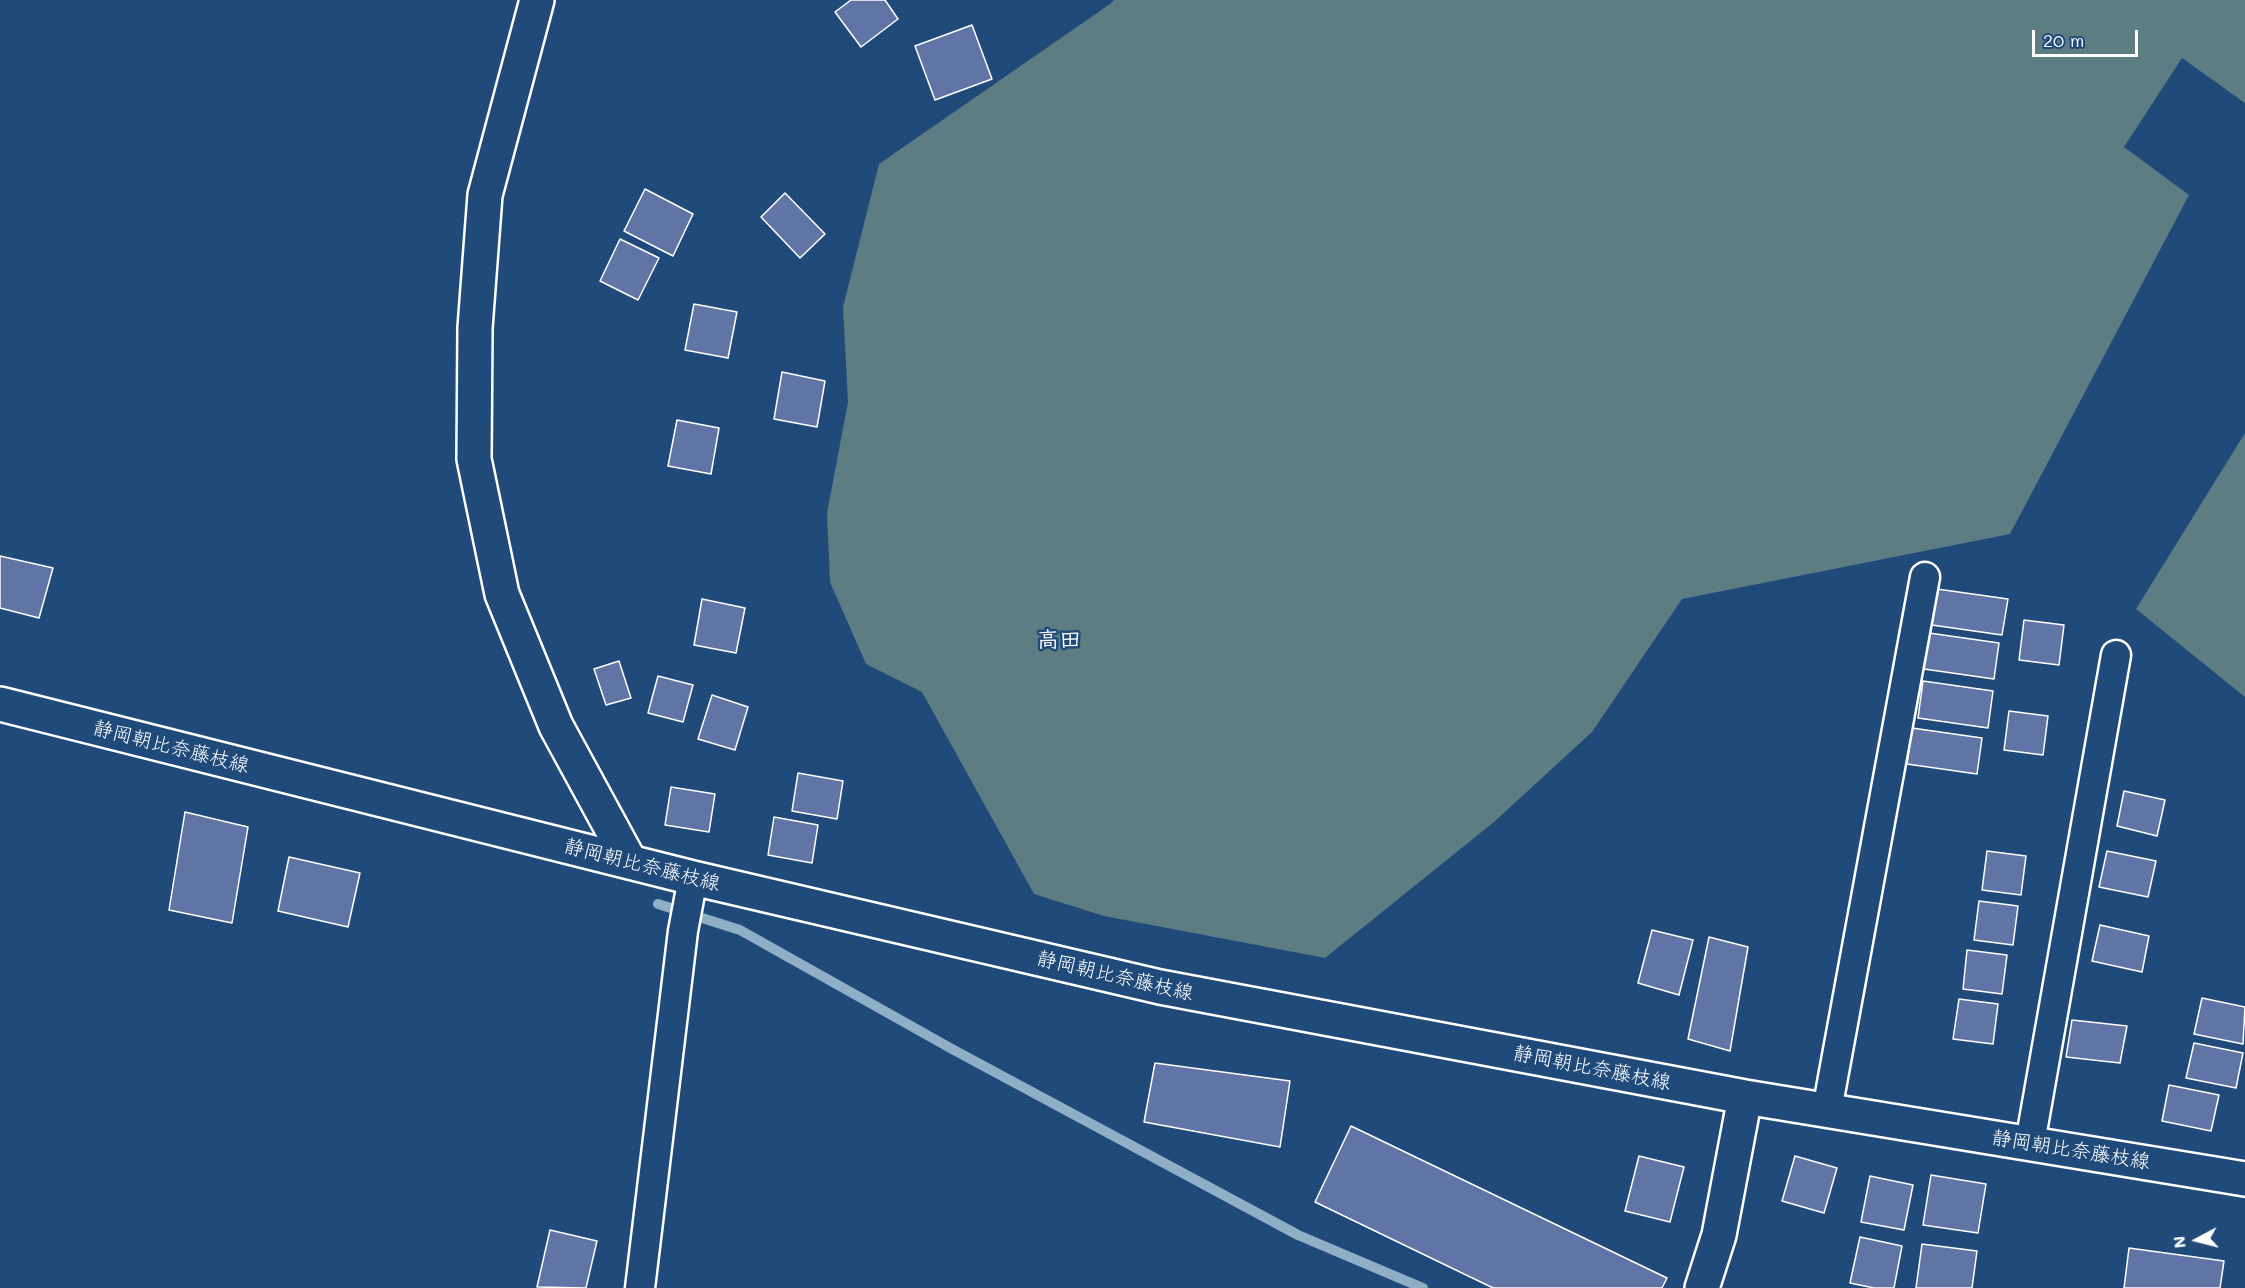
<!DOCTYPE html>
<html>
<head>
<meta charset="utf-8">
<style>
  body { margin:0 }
  #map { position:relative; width:2245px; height:1288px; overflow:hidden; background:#1f4a7a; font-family:Mali,sans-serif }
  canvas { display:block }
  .north { position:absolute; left:2167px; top:1210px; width:60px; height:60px; -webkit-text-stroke:4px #1f4a7a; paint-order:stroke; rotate:263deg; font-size:16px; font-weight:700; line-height:24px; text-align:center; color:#fff }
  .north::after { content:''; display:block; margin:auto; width:21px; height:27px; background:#fff; clip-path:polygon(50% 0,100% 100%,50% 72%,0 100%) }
  .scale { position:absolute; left:2032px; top:30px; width:106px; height:27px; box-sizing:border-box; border:3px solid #fff; border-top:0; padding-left:8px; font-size:18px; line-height:21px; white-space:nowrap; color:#fff; -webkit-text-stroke:4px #1f4a7a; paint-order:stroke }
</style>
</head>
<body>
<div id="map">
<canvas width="2245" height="1288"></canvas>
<div class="north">N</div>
<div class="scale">20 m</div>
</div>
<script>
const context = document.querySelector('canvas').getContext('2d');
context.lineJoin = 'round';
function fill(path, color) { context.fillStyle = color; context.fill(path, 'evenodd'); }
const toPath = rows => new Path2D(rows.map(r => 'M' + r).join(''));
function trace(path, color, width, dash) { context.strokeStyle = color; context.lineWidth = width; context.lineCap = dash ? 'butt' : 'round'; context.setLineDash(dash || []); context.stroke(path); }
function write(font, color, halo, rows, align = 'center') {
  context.font = font + ' Mali,"Klee One",sans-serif'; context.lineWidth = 5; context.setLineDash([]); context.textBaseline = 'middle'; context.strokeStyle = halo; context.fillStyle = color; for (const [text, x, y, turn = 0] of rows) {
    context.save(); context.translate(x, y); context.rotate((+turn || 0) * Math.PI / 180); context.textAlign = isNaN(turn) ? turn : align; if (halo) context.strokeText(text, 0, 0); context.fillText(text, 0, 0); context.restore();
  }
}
fill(toPath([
  [1114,0,2245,0,2245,103,2182,58,2124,147,2189,195,2010,534,1682,599,1592,732,1494,822,1325,958,1104,916,1034,894,922,692,866,664,830,582,827,513,848,402,843,307,879,164,1110,4],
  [2245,433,2245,697,2136,609]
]), '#5c7d82');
trace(toPath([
  [658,904,740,930,952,1049,1298,1235,1423,1288]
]), '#8eafc5', 10);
const building = toPath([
  [851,0,885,0,898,19,861,47,835,12,851,0],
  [972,25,992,79,935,100,915,46,972,25],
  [645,189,693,214,673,256,624,231,645,189],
  [785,193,825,234,800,258,761,217,785,193],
  [620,239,659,258,638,300,600,281,620,239],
  [694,304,737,312,728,358,685,350,694,304],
  [782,372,825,381,817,427,774,419,782,372],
  [677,420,719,428,711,474,668,466,677,420],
  [0,556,53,568,39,618,0,608,0,556],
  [1937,589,2008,599,2002,635,1932,625,1937,589],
  [702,599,745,608,736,653,694,645,702,599],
  [2024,620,2064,625,2059,665,2019,660,2024,620],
  [1929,633,1999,643,1994,679,1924,669,1929,633],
  [619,661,631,698,606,705,594,669,619,661],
  [658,676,693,685,683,722,648,713,658,676],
  [1923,681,1993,691,1988,728,1918,718,1923,681],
  [712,695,748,707,735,750,698,739,712,695],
  [2009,711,2048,716,2043,755,2004,750,2009,711],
  [1912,728,1982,738,1977,774,1907,764,1912,728],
  [798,773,843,781,837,819,792,811,798,773],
  [671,787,715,794,709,832,665,825,671,787],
  [2124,791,2165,800,2157,836,2117,826,2124,791],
  [185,812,248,827,232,923,169,910,185,812],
  [774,817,818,825,812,863,768,855,774,817],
  [1987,851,2026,856,2021,895,1982,890,1987,851],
  [2107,851,2156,861,2148,897,2099,887,2107,851],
  [289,857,360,873,348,927,278,911,289,857],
  [1979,901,2018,906,2013,945,1974,940,1979,901],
  [2100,925,2149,936,2142,972,2092,961,2100,925],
  [1652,930,1693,940,1679,995,1638,983,1652,930],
  [1709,937,1748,947,1730,1051,1688,1039,1709,937],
  [1967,950,2007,955,2002,994,1963,989,1967,950],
  [2202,998,2245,1007,2243,1044,2194,1034,2202,998],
  [1959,999,1998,1004,1993,1044,1953,1039,1959,999],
  [2072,1020,2127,1026,2120,1063,2066,1057,2072,1020],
  [2194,1043,2243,1053,2236,1088,2186,1078,2194,1043],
  [1155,1063,1290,1081,1280,1147,1144,1122,1155,1063],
  [2169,1085,2219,1095,2211,1131,2162,1121,2169,1085],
  [1351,1126,1667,1278,1662,1288,1493,1288,1315,1202,1351,1126],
  [1639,1156,1684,1167,1670,1222,1625,1211,1639,1156],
  [1795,1156,1837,1168,1824,1213,1782,1201,1795,1156],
  [1931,1175,1986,1184,1978,1233,1923,1225,1931,1175],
  [1870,1176,1913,1185,1904,1230,1861,1222,1870,1176],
  [550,1230,597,1241,586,1288,537,1287,550,1230],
  [1860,1237,1902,1246,1894,1288,1874,1288,1850,1283,1860,1237],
  [1922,1244,1977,1251,1972,1288,1916,1288,1922,1244],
  [2129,1248,2224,1261,2220,1288,2124,1288,2129,1248]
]);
fill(building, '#6075a5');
trace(building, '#fff', 1.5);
const street = toPath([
  [1827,1110,1925,577],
  [2030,1143,2116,655],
  [640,1288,683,931,693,878]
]);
const secondary = toPath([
  [537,0,485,195,475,328,474,459,502,594,556,726,630,862],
  [0,704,693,878,1160,987,1745,1097,2245,1179],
  [1702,1288,1719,1235,1745,1097]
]);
trace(street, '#fff', 33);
trace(secondary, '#fff', 38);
trace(street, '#1f4a7a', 28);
trace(secondary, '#1f4a7a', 33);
write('20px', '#fff', '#1f4a7a', [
  ["静岡朝比奈藤枝線",171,747,14],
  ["静岡朝比奈藤枝線",642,865,14],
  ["静岡朝比奈藤枝線",1115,976,13],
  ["静岡朝比奈藤枝線",1592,1068,11],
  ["静岡朝比奈藤枝線",2071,1150,9]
]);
write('bold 22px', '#fff', '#1f4a7a', [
  ["高田",1059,640]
]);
</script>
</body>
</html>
